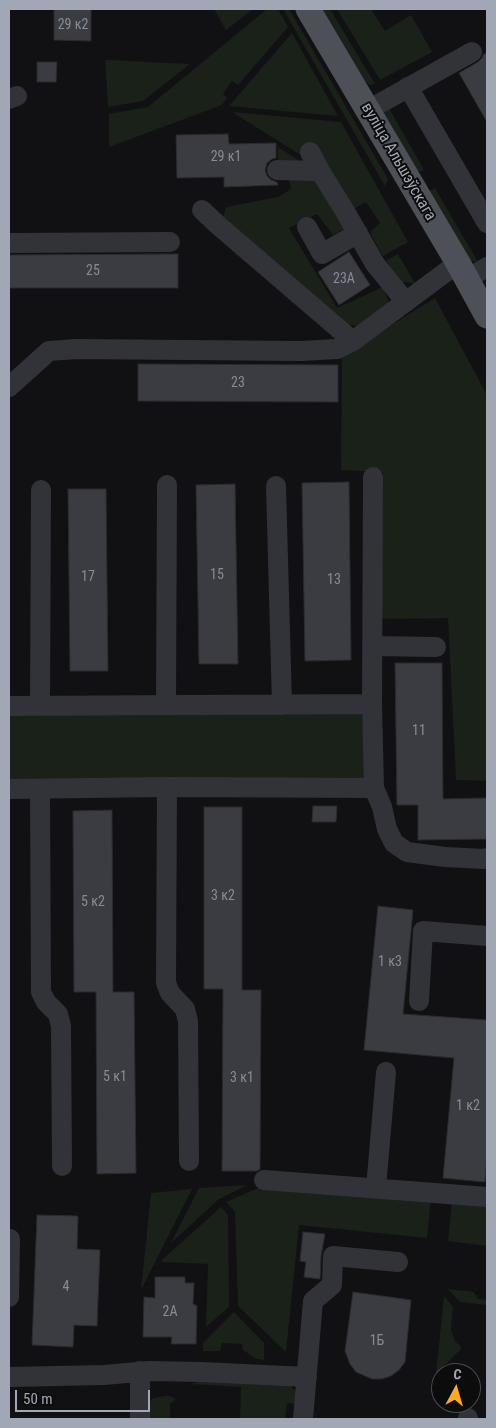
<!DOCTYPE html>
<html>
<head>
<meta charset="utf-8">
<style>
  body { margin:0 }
  #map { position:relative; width:496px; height:1428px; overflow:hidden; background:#111113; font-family:"Roboto Condensed",sans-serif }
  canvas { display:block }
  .frame { position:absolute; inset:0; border:10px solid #a1a7b5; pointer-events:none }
  .north { position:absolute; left:431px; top:1363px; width:50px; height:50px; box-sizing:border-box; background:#0c0c0d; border:1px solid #484a50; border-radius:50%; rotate:6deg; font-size:14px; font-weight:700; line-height:20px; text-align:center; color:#a1a7b5 }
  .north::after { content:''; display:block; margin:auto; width:18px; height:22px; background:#ffab1c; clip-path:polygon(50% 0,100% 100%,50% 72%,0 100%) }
  .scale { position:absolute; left:15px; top:1390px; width:135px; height:22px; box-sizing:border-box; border:2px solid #a1a7b5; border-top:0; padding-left:6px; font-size:15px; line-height:18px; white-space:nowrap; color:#a1a7b5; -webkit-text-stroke:4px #0c0c0d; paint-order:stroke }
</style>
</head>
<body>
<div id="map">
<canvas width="496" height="1428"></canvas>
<div class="frame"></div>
<div class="north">С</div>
<div class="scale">50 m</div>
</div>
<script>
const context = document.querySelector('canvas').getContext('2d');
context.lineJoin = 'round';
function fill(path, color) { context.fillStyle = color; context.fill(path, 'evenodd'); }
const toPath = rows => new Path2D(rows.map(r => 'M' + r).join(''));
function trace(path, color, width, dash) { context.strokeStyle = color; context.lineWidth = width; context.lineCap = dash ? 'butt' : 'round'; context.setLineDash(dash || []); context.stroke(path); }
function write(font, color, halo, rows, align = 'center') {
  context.font = font + ' "Roboto Condensed",sans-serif'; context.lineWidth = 4; context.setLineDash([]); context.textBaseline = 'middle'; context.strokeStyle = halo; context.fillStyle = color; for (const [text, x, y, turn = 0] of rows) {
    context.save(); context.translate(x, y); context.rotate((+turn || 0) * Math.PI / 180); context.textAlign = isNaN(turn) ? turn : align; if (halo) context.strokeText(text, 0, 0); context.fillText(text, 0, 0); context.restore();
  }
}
fill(toPath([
  [214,9,253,9,226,30],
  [267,9,278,9,288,27,238,85,232,81,223,94,227,98,222,105,109,147,109,114,148,107],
  [283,9,289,9,388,179,385,186],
  [322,9,330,9,375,84,370,85,365,81],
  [337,9,371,9,385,31,411,15,432,52,380,80],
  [292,33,338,116,229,106],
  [105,60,190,64,143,101,108,107],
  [386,103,424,170,416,173,382,116],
  [232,112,341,122,408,242,383,256,371,235,371,231,380,223,366,202,352,210,327,169,313,142,302,147,307,159],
  [278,147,306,165,278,165],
  [288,176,317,179,346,228,333,235,317,214,289,228,337,308,383,287,390,306,362,327,341,323,223,218,226,207,278,197,291,189],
  [435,188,478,262,466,261,427,192],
  [398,254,415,283,402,282,396,278,386,260],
  [435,298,487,395,487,781,456,780,448,618,380,619,383,472,341,470,342,356],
  [362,708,366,780,9,783,9,711],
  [247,1185,219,1199,171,1243,199,1188],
  [265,1185,431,1197,427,1238,299,1225,286,1352,238,1306,235,1212,226,1202],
  [192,1189,141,1290,151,1193],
  [452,1201,487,1202,487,1246,448,1241],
  [221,1207,228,1215,229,1307,206,1327,208,1264,161,1262,163,1259],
  [448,1289,474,1292,478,1299,487,1300,487,1305,460,1302],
  [444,1296,453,1307,451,1330,455,1341,462,1348,436,1374],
  [234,1312,264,1343,264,1360,256,1359,243,1350,242,1344,222,1343,220,1351,203,1351,203,1343],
  [208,1378,288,1384,298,1393,297,1399,294,1404,287,1403,285,1419,240,1419,241,1387,191,1384],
  [164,1396,170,1396,176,1399,170,1404,170,1419,150,1419,149,1402,154,1398]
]), '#192119');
const building = toPath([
  [54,9,91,9,91,41,54,40,54,9],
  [487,52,487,122,459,73,478,62,482,58,483,55,487,52],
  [37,62,57,62,56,82,37,82,37,62],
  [228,134,229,144,276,143,276,158,272,159,267,163,265,170,267,176,271,180,277,182,278,185,224,187,224,177,177,178,176,135,228,134],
  [349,252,370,285,339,305,318,272,349,252],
  [178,254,178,288,9,288,9,255,178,254],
  [138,364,338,365,338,402,138,401,138,364],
  [349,482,351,660,305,661,302,483,349,482],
  [235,484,238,664,199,664,196,485,235,484],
  [68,489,106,489,108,671,70,671,68,489],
  [395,663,442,663,443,799,487,798,487,839,418,840,418,805,397,805,395,663],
  [313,806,337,806,336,822,312,822,313,806],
  [204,807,242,807,242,990,261,990,260,1169,257,1171,222,1171,223,989,204,989,204,807],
  [112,810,113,992,134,992,136,1173,97,1174,96,992,74,992,73,811,112,810],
  [378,906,413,910,403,1014,487,1020,487,1154,485,1182,443,1178,454,1058,364,1050,378,906],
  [37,1215,78,1216,77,1249,100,1250,97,1326,74,1325,73,1347,32,1345,37,1215],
  [303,1232,325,1234,321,1256,320,1279,304,1277,306,1262,300,1261,303,1232],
  [155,1277,185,1277,185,1283,194,1283,193,1304,197,1306,196,1344,171,1344,172,1337,143,1337,144,1297,155,1298,155,1277],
  [353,1292,411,1300,405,1362,399,1370,391,1376,382,1379,372,1379,356,1372,350,1364,345,1351,353,1292]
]);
fill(building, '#3a3c41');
trace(building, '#2b2b2f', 1);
trace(toPath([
  [408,87,487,223],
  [9,99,17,96],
  [368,110,472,52],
  [310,152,320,171,346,213,375,264,406,302],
  [277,170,320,171],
  [202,210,219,226,353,341],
  [307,227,322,254,358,233],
  [9,243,170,242],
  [467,279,487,267],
  [9,387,49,351,76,349,301,351,337,349,353,341,458,263],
  [276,486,282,705],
  [372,646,436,647],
  [372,704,373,477],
  [166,705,167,485],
  [9,706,372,704,374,788,382,807,387,829,394,843,407,852,445,857,484,859,487,858],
  [40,706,41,490],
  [167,787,166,983,170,993,185,1009,188,1021,189,1161],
  [9,789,167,787,374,788],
  [40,789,41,992,46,1002,58,1014,61,1026,62,1166],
  [419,1001,423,931,487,936],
  [264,1180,487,1197],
  [376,1188,386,1072],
  [9,1297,10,1239],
  [140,1371,140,1419],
  [9,1377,104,1375,149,1371,201,1372,307,1377],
  [303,1419,313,1301,332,1285,333,1256,398,1262],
  [468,1419,468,1418]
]), '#313338', 20);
trace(toPath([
  [308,9,458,263,487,316]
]), '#4d5057', 25);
write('14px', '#878c98', null, [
  ["29 к2",73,25],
  ["29 к1",226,157],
  ["25",93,271],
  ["23А",344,279],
  ["23",238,383],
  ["15",217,575],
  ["17",88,577],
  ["13",334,580],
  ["11",419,731],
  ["3 к2",223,896],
  ["5 к2",93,902],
  ["1 к3",390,962],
  ["5 к1",115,1077],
  ["3 к1",242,1078],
  ["1 к2",468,1106],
  ["4",66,1287],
  ["2А",170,1312],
  ["1Б",377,1341]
]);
write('16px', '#a1a7b5', '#0c0c0d', [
  ["вуліца Альшэўскага",398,162,60]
]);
</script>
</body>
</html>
